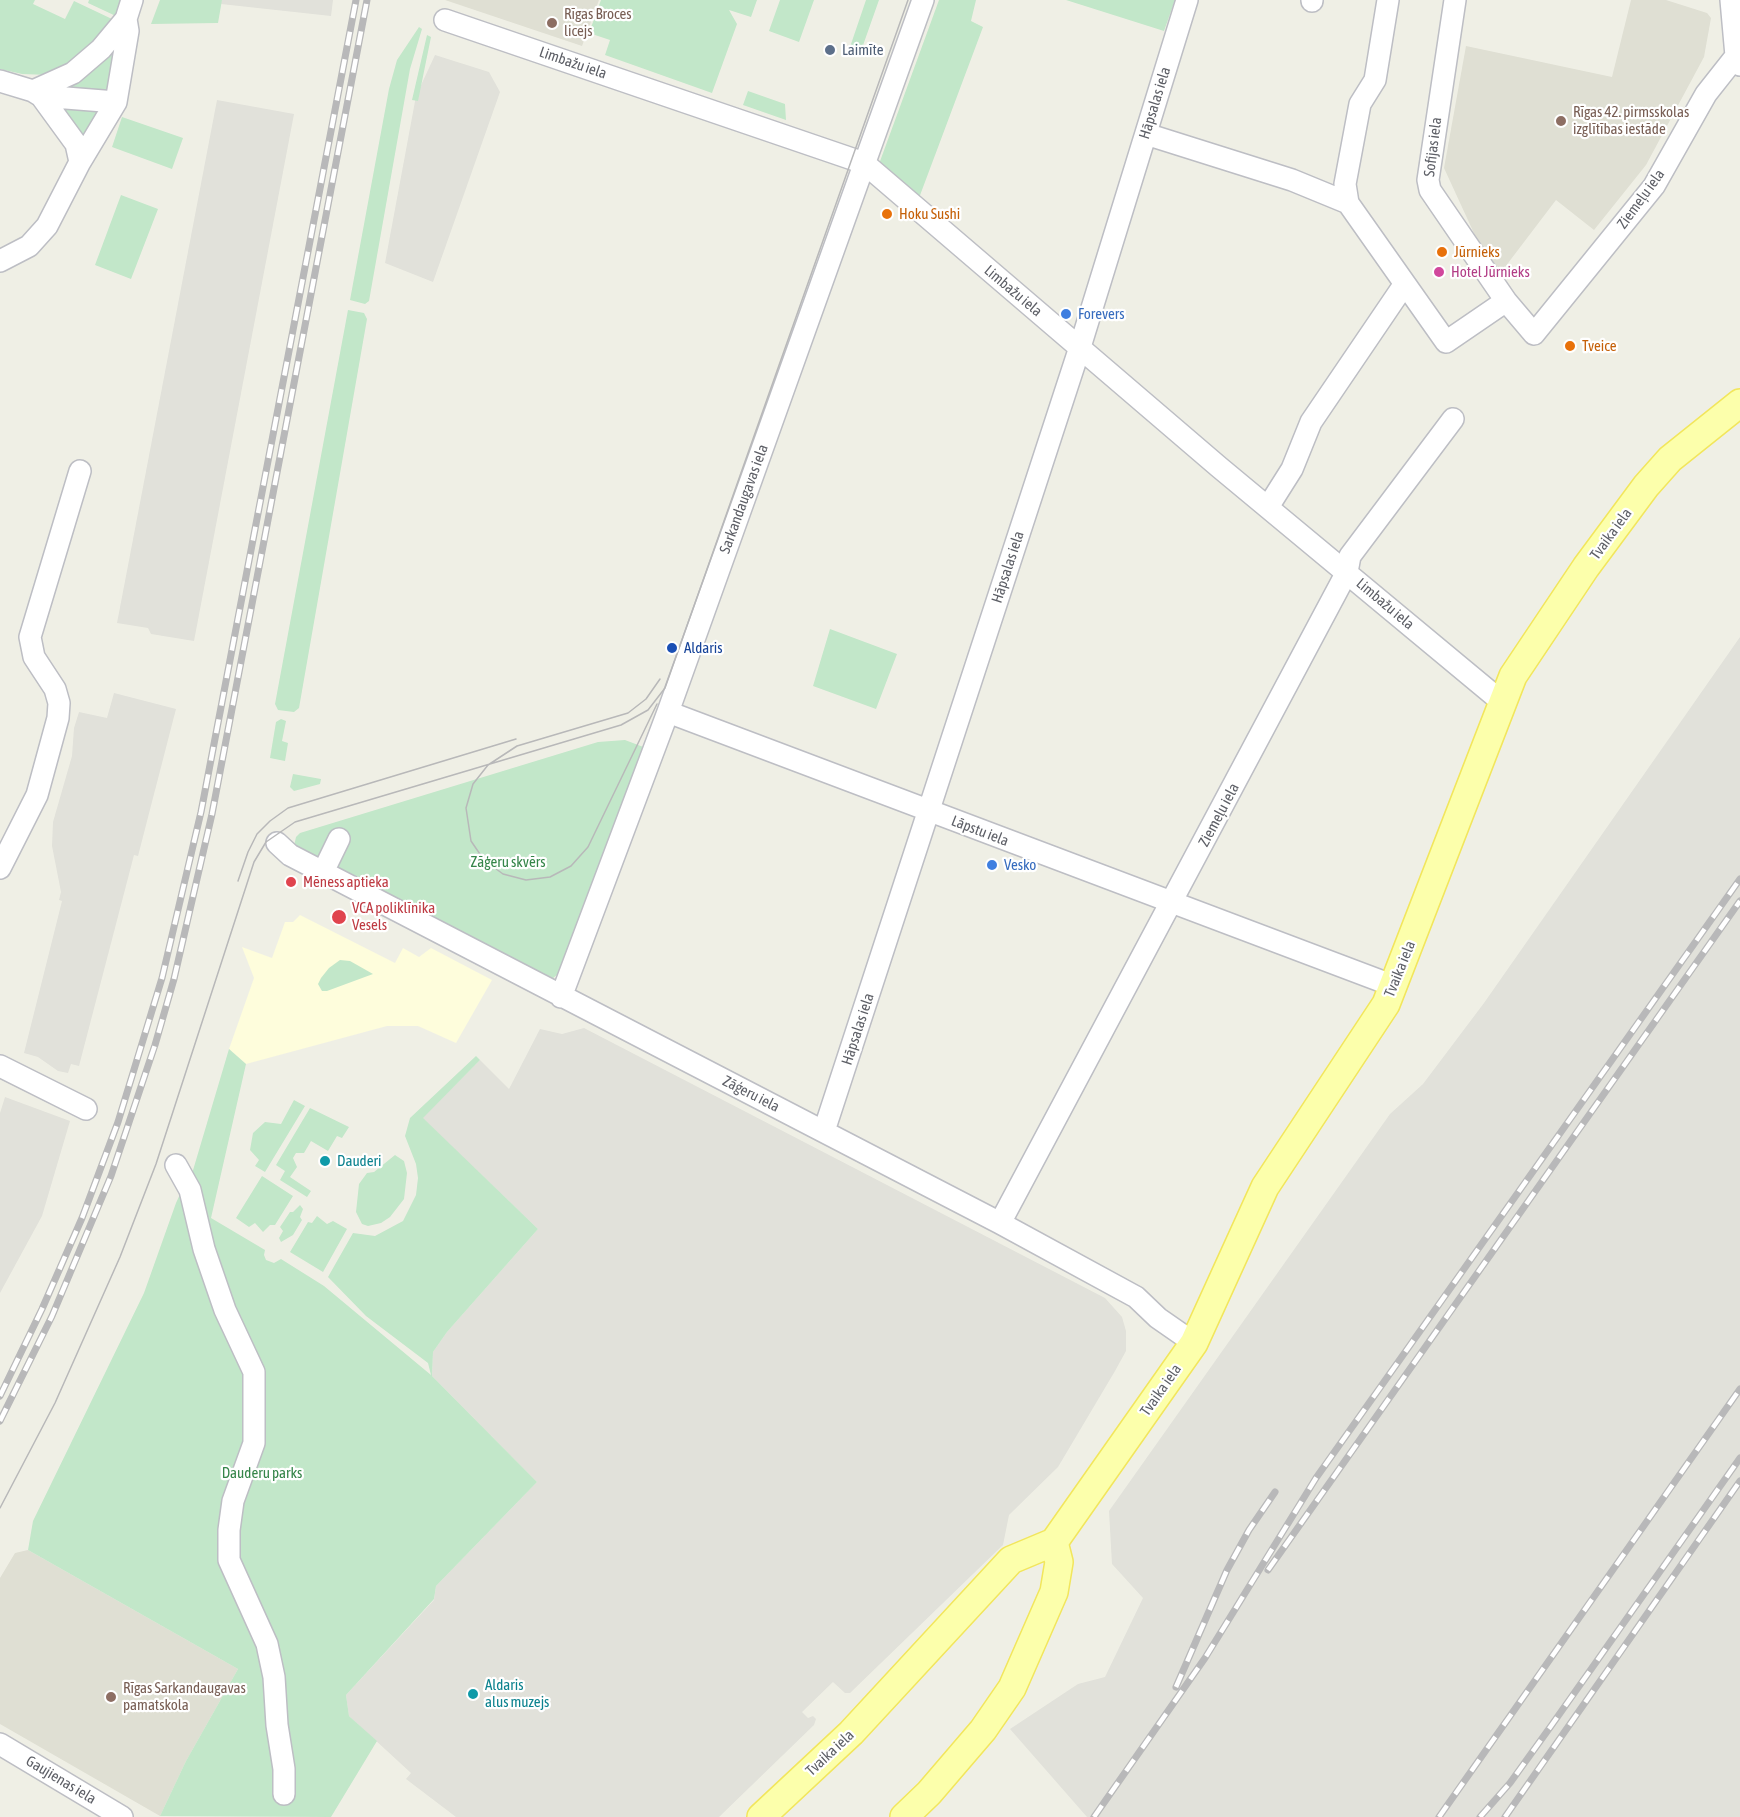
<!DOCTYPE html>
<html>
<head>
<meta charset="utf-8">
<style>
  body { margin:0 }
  canvas { display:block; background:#efefe5 }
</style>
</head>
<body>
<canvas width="1740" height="1817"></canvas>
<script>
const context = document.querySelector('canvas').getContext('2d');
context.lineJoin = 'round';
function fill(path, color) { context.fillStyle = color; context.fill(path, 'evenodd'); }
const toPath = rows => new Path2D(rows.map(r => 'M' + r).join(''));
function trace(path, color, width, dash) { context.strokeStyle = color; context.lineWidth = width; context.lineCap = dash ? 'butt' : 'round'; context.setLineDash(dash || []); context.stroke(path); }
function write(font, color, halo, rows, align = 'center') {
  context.font = font + ' "Asap Condensed",sans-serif'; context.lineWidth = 4.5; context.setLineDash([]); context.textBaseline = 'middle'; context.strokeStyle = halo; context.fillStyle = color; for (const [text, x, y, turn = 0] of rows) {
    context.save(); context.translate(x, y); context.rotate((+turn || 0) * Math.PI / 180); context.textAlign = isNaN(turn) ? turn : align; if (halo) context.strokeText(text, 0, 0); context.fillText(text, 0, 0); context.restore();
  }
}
fill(toPath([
  [300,915,395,963,403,948,419,957,431,948,492,980,456,1043,418,1026,387,1026,246,1064,229,1049,254,978,242,947,272,958,285,922,293,922]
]), '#fefddc');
fill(toPath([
  [222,0,333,0,331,16,221,4],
  [435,55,489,72,500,92,433,282,385,263,416,96],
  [217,100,294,114,194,641,151,634,148,628,117,623],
  [1740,637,1740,1817,1087,1817,1010,1729,1078,1684,1105,1677,1143,1598,1112,1564,1109,1511,1390,1114,1423,1084,1484,1003],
  [114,693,176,709,138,856,134,855,79,1066,71,1064,68,1073,58,1071,38,1057,24,1053,62,901,59,900,61,892,52,846,53,822,72,756,74,728,79,712,107,718],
  [584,1028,1105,1298,1122,1317,1126,1331,1126,1351,1115,1371,1058,1467,1009,1515,1003,1545,850,1693,845,1693,833,1682,802,1712,808,1718,813,1716,816,1719,814,1725,719,1817,456,1817,406,1779,411,1773,349,1716,346,1695,434,1600,436,1586,537,1482,432,1376,433,1352,447,1332,538,1229,422,1118,480,1060,509,1089,540,1029,562,1034],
  [5,1097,70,1121,42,1216,0,1293,0,1113]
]), '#e1e1da');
fill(toPath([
  [445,0,599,0,582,46],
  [1631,0,1666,0,1707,13,1711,18,1704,57,1646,165,1594,230,1556,200,1502,271,1490,268,1444,168,1466,46,1612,77],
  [28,1550,238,1669,186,1761,160,1816,0,1724,0,1578,15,1553]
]), '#dfdfd3');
fill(toPath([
  [0,0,35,0,33,4,65,19,74,1,112,19,79,58,49,75,22,74,0,69],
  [89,0,124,0,118,17,88,3],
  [160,0,222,0,218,23,151,24],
  [601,0,757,0,751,17,729,10,737,24,712,93,605,55,610,40,589,33],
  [780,0,814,0,799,42,769,31],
  [866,0,879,0,861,51,850,47],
  [939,0,976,0,971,21,983,27,919,198,879,164],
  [1066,0,1175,0,1164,31],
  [419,27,422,29,410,69,369,301,365,304,350,300,389,89,397,60],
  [122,29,112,93,50,94],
  [427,35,431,37,418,101,412,100],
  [748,91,785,104,786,120,743,105],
  [55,100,102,106,84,147],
  [122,117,183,138,172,169,112,147],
  [121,195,158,209,131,279,95,265],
  [348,310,364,313,367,319,299,708,294,712,278,710,275,704],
  [830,629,897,654,876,709,813,686],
  [281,719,286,721,282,741,288,743,285,761,270,758,276,722],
  [625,740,646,748,558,974,552,979,294,846,296,837,300,833,598,742],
  [293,774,321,779,320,784,294,791,290,787],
  [340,960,350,961,373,974,327,991,322,991,318,984,321,978,329,968],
  [229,1049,246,1064,211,1218,265,1250,264,1255,266,1260,274,1263,281,1259,324,1286,431,1375,428,1363,366,1316,328,1277,353,1233,375,1236,403,1221,416,1195,418,1178,416,1164,405,1136,410,1118,476,1056,480,1060,423,1118,538,1229,447,1332,433,1352,432,1376,537,1482,436,1586,434,1599,346,1695,349,1716,377,1741,331,1817,160,1816,186,1761,238,1669,28,1550,33,1521,144,1293,176,1203,186,1181,191,1177],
  [294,1100,305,1106,265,1172,255,1166,259,1160,250,1150,253,1133,265,1122,281,1124],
  [310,1108,349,1127,342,1138,337,1136,328,1151,311,1141,304,1153,296,1153,293,1158,297,1167,290,1177,311,1191,307,1197,280,1180,285,1171,276,1165],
  [395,1155,404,1161,407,1173,404,1199,390,1217,381,1223,368,1226,362,1224,356,1212,359,1184,367,1173,374,1172],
  [262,1176,293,1196,275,1225,270,1225,263,1232,255,1223,249,1227,236,1218],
  [300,1205,303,1209,300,1217,302,1220,293,1235,281,1242,279,1238,283,1231,280,1227,290,1212,293,1212],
  [317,1216,327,1224,333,1221,347,1229,323,1272,290,1252,308,1222,312,1223]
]), '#c2e7c9');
const minor = toPath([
  [1388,0,1375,80,1360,104,1345,184,1348,203,1446,342,1506,301],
  [1455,0,1428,180,1430,190,1506,301,1534,334,1654,186,1706,94,1736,56],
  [1731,0,1736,56,1740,65],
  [1312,1,1312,0],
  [445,20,864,163,1219,467,1502,702],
  [0,81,33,91,41,96,76,144,80,162,47,226,29,246,0,261],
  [33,91,73,73,101,49,126,19,132,0],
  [41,96,116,102],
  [1146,134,1292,180,1348,203],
  [80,162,116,102,128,31,126,19],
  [1268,507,1292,469,1311,422,1404,285],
  [668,712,1394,986],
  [277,843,290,855,1000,1223,1136,1297,1158,1318,1194,1343],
  [0,868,37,795,58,718,59,703,55,689,34,657,30,637,80,471],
  [323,872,339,839],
  [561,997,668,712,923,0],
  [0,1066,86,1109],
  [824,1131,1080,347,1187,0],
  [176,1165,190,1190,204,1249,225,1310,254,1372,254,1443,233,1501,229,1530,229,1560,267,1644,274,1677,277,1725,284,1769,284,1794],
  [1000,1223,1347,572,1350,556,1453,419],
  [0,1744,122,1817]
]);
const major = toPath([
  [761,1817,851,1733,1011,1560,1054,1542,1194,1343,1265,1187,1386,1004,1513,676,1586,567,1646,486,1670,459,1740,403],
  [904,1817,929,1793,983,1730,1012,1688,1054,1592,1059,1562,1054,1542]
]);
trace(minor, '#bdbec4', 24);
trace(major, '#f2e65c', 30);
trace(minor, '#fff', 21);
trace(major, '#fcffab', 27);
trace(toPath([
  [657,704,588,847,571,866,550,877,526,880,503,874,484,860,471,841,466,808,473,784,488,765,517,746,628,713,646,699,660,679],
  [238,881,248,852,257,834,270,821,288,808,516,739],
  [0,1508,55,1403,120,1257,156,1164,254,862,266,842,295,822,621,725,648,710,665,688,908,0]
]), '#b8b8b9', 1.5);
const rail = toPath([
  [0,1396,42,1309,82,1218,118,1122,162,978,201,812,356,0],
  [0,1421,52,1316,111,1176,155,1045,174,979,212,814,367,0],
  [1268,1570,1740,901],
  [1176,1687,1227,1570,1249,1530,1275,1492],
  [1094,1817,1205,1658,1316,1478,1740,879],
  [1439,1817,1740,1389],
  [1480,1817,1510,1783,1551,1726,1740,1458],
  [1505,1817,1740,1481]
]);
trace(rail, '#b8b8b9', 7);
trace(rail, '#fff', 4.5, [14]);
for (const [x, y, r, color] of [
  [552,23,6,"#8d6e63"],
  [830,50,6,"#5c6f8a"],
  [1561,121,6,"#8d6e63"],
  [887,214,6,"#e8710a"],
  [1442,252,6,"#e8710a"],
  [1439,272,6,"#d1479c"],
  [1066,314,6,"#3f7fe0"],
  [1570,346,6,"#e8710a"],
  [672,648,6,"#1a4fb4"],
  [992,865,6,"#3f7fe0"],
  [291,882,6,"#e0444e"],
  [339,917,8,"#e0444e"],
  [325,1161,6,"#0f9aa8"],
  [473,1694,6,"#0f9aa8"],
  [111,1697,6,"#8d6e63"]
]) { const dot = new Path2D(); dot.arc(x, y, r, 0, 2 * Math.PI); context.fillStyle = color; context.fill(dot); trace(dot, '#fff', 2); }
write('15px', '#785e54', '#fff', [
  ["Rīgas Broces",564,14],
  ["licejs",564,31],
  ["Rīgas 42. pirmsskolas",1573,112],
  ["izglītības iestāde",1573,129],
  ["Rīgas Sarkandaugavas",123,1688],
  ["pamatskola",123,1705]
], 'left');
write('15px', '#4e5e75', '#fff', [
  ["Laimīte",842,50]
], 'left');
write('15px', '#5d5f66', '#fff', [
  ["Limbažu iela",573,63,19],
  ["Hāpsalas iela",1155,103,-73],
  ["Sofijas iela",1433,147,-83],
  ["Ziemeļu iela",1641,199,-54],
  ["Limbažu iela",1013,291,40],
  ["Sarkandaugavas iela",744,499,-70],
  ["Tvaika iela",1611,534,-54],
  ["Hāpsalas iela",1008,567,-72],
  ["Limbažu iela",1385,604,40],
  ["Ziemeļu iela",1219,815,-62],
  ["Lāpstu iela",980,831,21],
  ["Tvaika iela",1400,969,-68],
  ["Hāpsalas iela",858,1029,-72],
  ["Zāģeru iela",751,1094,27],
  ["Tvaika iela",1161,1390,-55],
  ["Tvaika iela",830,1753,-43],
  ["Gaujienas iela",61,1780,31]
]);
write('15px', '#c56008', '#fff', [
  ["Hoku Sushi",899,214],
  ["Jūrnieks",1454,252],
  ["Tveice",1582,346]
], 'left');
write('15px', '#b23c85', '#fff', [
  ["Hotel Jūrnieks",1451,272]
], 'left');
write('15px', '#366cbe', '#fff', [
  ["Forevers",1078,314],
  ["Vesko",1004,865]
], 'left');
write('15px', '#164399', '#fff', [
  ["Aldaris",684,648]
], 'left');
write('15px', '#358549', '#fff', [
  ["Zāģeru skvērs",508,862],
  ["Dauderu parks",262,1473]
]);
write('15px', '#be3a42', '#fff', [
  ["Mēness aptieka",303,882],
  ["VCA poliklīnika",352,908],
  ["Vesels",352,925]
], 'left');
write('15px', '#0d838f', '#fff', [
  ["Dauderi",337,1161],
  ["Aldaris",485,1685],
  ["alus muzejs",485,1702]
], 'left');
</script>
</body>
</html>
